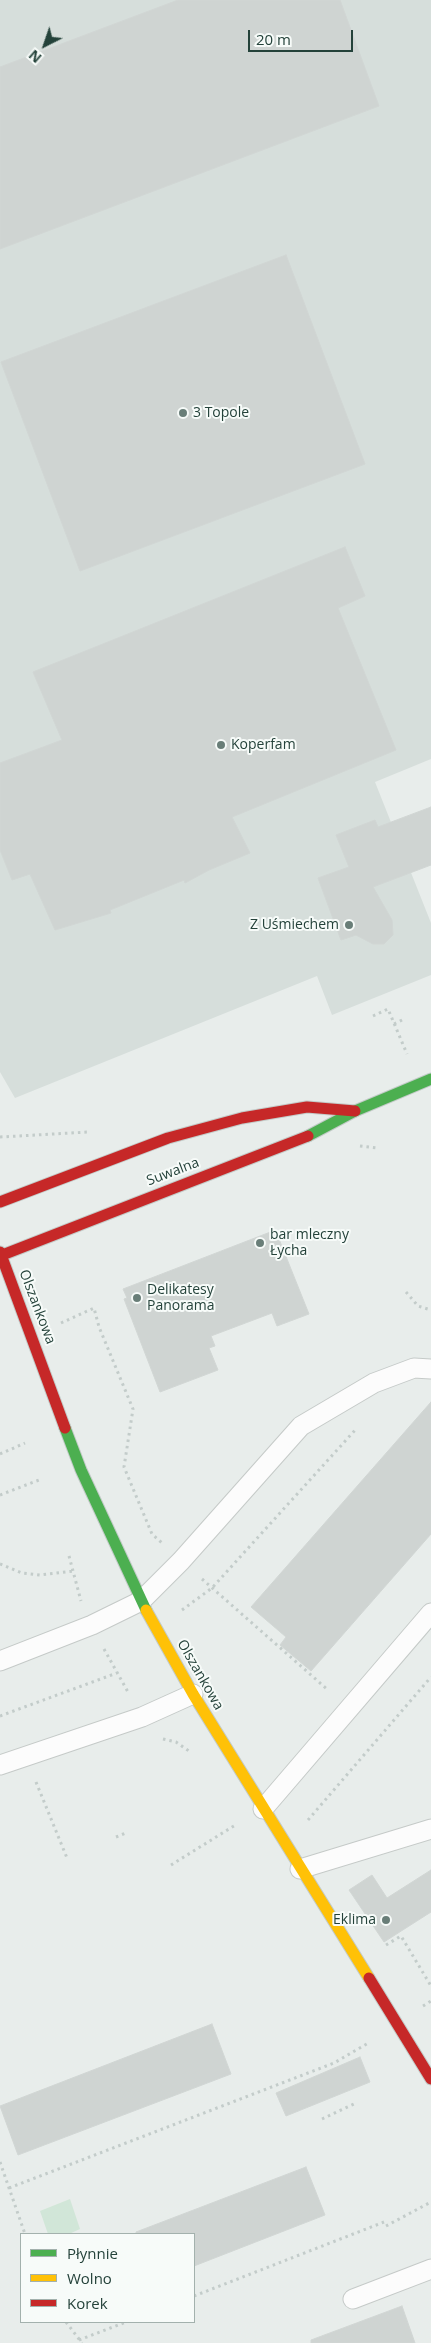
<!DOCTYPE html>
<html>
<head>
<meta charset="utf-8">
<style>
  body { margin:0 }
  #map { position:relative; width:431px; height:2343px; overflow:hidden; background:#e8edeb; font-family:"Open Sans",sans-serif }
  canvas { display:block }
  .legend { position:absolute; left:20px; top:2233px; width:175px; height:90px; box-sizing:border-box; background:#f7fbf9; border:1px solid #a3b1ad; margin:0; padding:6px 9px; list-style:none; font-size:15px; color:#24423a }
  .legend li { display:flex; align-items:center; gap:10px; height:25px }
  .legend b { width:25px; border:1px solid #a3b1ad }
  .north { position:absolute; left:20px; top:20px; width:50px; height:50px; -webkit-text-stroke:4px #f7fbf9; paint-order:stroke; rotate:221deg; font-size:14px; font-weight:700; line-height:20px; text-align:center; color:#24423a }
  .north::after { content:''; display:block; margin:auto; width:18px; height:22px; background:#24423a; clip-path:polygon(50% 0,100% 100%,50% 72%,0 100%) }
  .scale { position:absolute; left:248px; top:30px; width:105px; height:22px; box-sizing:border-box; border:2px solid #24423a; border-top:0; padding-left:6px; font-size:15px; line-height:18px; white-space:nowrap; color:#24423a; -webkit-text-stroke:4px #f7fbf9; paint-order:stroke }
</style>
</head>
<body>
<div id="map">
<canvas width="431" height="2343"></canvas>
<ul class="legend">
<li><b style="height:6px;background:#4caf50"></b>Płynnie</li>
<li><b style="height:6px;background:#ffc107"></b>Wolno</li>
<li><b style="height:6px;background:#c62828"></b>Korek</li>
</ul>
<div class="north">N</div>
<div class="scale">20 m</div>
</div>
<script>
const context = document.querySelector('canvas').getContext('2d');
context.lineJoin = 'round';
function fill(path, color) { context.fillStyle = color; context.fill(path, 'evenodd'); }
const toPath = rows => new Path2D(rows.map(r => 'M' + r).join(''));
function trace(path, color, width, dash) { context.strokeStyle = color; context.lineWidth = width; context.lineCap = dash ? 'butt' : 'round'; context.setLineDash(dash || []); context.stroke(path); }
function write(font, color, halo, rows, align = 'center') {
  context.font = font + ' "Open Sans",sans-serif'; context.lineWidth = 4; context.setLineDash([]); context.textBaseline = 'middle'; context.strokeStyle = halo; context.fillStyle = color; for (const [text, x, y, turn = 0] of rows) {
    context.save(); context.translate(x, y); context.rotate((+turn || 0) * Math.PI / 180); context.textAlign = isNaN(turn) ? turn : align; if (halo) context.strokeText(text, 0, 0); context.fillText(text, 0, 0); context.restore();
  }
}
fill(toPath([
  [0,0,431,0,431,759,375,782,431,923,431,975,332,1015,317,976,15,1098,0,1072]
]), '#d6dedb');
fill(toPath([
  [70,2199,80,2229,69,2234,48,2234,40,2211]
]), '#d1e6d8');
const building = toPath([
  [178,0,340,0,379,106,0,249,0,67,178,0],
  [286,255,365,464,80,571,1,362,286,255],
  [345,547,365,596,338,608,396,750,232,817,250,853,209,870,185,883,184,880,110,910,111,913,55,930,30,874,12,880,0,850,0,763,62,740,33,672,345,547],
  [431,807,431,865,373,887,392,920,393,935,384,944,373,944,356,935,341,940,318,878,349,867,336,835,375,820,378,827,431,807],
  [273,1231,276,1240,279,1239,309,1314,277,1326,272,1313,211,1336,215,1346,209,1348,218,1370,160,1392,124,1299,127,1298,123,1289,273,1231],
  [431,1402,431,1534,311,1671,280,1645,286,1637,251,1607,431,1402],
  [431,1870,431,1912,384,1942,349,1890,372,1875,387,1898,431,1870],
  [212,2024,231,2074,18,2155,0,2106,212,2024],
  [360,2057,370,2082,286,2116,276,2093,360,2057],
  [306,2167,325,2215,194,2266,194,2234,136,2234,136,2232,306,2167],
  [402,2306,415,2343,311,2343,311,2340,402,2306]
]);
fill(building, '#cfd4d2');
trace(building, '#d1d6d4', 1);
const lane = toPath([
  [0,1661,92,1625,141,1601,181,1561,301,1426,374,1383,414,1368,431,1369],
  [0,1765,142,1717,193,1694],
  [263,1809,431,1613],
  [300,1869,431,1829],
  [353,2299,431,2269]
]);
const fast = toPath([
  [308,1136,355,1111,431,1079],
  [65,1428,81,1470,146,1610]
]);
const slow = toPath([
  [146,1610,193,1694,369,1978]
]);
const jam = toPath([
  [0,1202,168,1138,242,1118,307,1107,355,1111],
  [0,1252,65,1428],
  [0,1256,308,1136],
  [369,1978,431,2079]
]);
trace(lane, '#c5cac8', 21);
trace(fast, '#c3cbc8', 13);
trace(slow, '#c3cbc8', 13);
trace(jam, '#c3cbc8', 13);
trace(toPath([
  [373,1016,388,1009,407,1054],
  [394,1024,404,1019],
  [0,1137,89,1132],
  [360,1146,377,1148],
  [406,1292,418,1306,431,1310],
  [61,1323,94,1308,99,1327,133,1409,124,1467,152,1534,162,1543],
  [0,1454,25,1443],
  [0,1495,39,1480],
  [69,1556,81,1601],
  [0,1564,22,1573,40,1575,74,1571],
  [202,1579,328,1690],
  [182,1610,212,1588,357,1428],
  [104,1649,128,1692],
  [0,1716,117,1673],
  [163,1739,176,1742,189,1751],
  [36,1782,67,1858],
  [308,1820,431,1677],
  [116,1837,128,1832],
  [171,1865,237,1824],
  [386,1945,401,1936,431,1986],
  [423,2006,431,2001],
  [322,2119,356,2103],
  [0,2162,25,2234],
  [9,2188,334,2063,370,2042],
  [386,2226,431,2202],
  [194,2296,384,2222],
  [66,2322,82,2343],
  [79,2340,126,2322]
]), '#c3ccca', 3, [2.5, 4]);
trace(lane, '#fcfcfc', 19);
trace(fast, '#4caf50', 11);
trace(slow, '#ffc107', 11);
trace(jam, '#c62828', 11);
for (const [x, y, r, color] of [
  [183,413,5,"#697e78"],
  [221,745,5,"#697e78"],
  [349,925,5,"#697e78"],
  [260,1243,5,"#697e78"],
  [137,1298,5,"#697e78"],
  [386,1920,5,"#697e78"]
]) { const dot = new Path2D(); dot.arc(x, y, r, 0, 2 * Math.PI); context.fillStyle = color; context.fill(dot); trace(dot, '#f7fbf9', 2); }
write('14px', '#24423a', '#f7fbf9', [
  ["3 Topole",193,413],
  ["Koperfam",231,745],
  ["Z Uśmiechem",339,925,"right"],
  ["bar mleczny",270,1235],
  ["Łycha",270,1251],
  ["Delikatesy",147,1290],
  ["Panorama",147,1306],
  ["Eklima",376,1920,"right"]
], 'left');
write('14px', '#24423a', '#f7fbf9', [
  ["Suwalna",173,1172,-21],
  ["Olszankowa",37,1307,69],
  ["Olszankowa",200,1675,60]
]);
</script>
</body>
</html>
